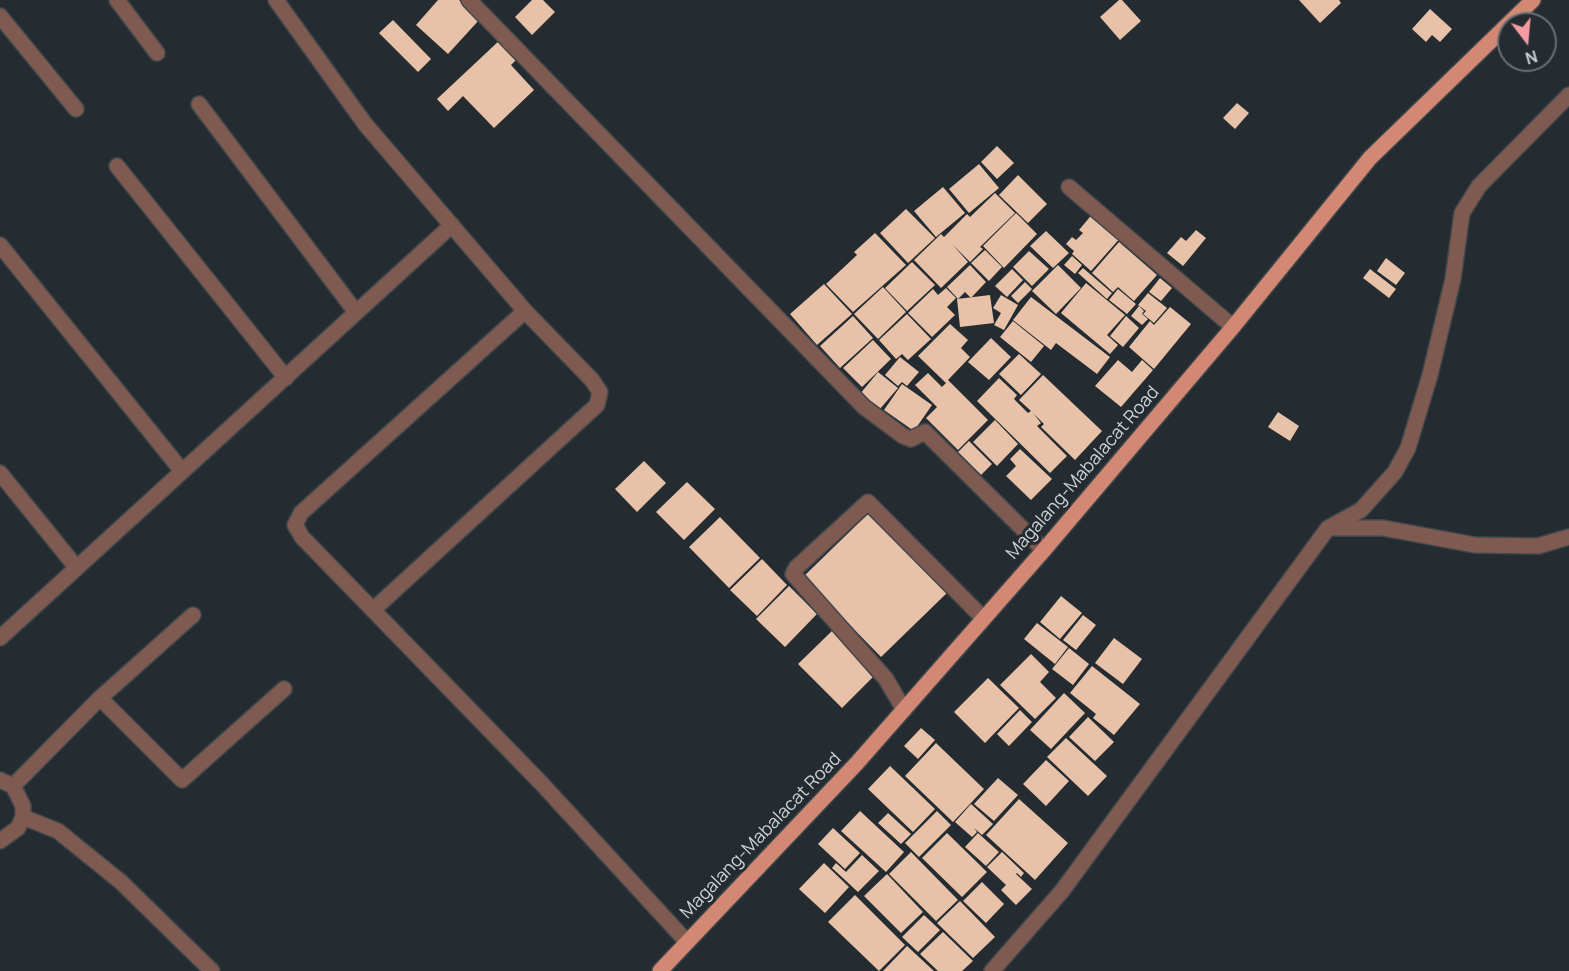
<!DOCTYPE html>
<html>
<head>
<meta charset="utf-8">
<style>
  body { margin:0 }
  #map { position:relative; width:1569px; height:971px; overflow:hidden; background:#252c31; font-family:Manrope,sans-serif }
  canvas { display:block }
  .north { position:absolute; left:1497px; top:12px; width:60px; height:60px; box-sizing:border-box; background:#252c31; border:2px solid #696e73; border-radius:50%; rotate:164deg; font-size:16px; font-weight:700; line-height:24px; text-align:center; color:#ced2d6 }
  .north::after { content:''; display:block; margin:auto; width:21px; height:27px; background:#f49aa1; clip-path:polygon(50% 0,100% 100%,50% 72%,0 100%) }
</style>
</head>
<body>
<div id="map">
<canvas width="1569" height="971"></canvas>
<div class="north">N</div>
</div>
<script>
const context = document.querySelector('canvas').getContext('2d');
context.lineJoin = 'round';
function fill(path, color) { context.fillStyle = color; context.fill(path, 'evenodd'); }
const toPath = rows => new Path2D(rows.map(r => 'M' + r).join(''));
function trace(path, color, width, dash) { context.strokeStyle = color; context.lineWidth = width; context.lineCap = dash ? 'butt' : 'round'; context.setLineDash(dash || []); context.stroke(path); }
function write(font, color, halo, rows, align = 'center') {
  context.font = font + ' Manrope,sans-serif'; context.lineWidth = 6; context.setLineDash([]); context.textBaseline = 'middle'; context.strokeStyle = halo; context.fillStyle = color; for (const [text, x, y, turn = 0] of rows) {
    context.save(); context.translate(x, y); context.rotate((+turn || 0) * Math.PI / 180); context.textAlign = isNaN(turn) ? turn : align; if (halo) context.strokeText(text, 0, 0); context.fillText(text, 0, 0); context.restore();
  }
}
fill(toPath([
  [438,0,459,0,480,19,448,54,416,25],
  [532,0,543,0,555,12,532,35,515,17],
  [1119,0,1122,0,1141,21,1120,40,1100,17],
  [1299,0,1339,0,1341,3,1320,23],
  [1430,9,1452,29,1440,42,1432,35,1426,42,1412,29],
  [393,20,431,59,418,72,379,33],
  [501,39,519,57,511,65,534,90,494,128,463,96,448,111,437,99],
  [1237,103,1249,113,1235,129,1223,118],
  [997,146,1014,163,997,179,981,162],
  [979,164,999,188,969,213,949,189],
  [1018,175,1047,204,1028,223,999,195],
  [943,187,965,213,936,237,914,211],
  [995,193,1015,213,980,247,983,249,970,262,952,244,968,262,941,288,914,260,941,234,944,237,967,214,970,217],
  [906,209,935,238,908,263,880,233],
  [1094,212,1122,236,1091,271,1072,254,1074,251,1066,244,1072,237,1076,240,1083,233,1079,230],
  [1016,213,1037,234,1004,268,983,246],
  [1196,230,1206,238,1183,266,1167,253,1181,237,1186,241],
  [1046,231,1069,253,1053,268,1030,246],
  [875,233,906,265,853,312,826,284,857,255,854,252],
  [1119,242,1157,275,1134,301,1118,287,1113,292,1092,273],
  [985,250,1002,267,989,281,971,263],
  [1029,251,1049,269,1032,286,1013,267],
  [1072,256,1082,265,1075,274,1064,265],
  [1386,258,1405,273,1396,285,1377,271],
  [912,262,935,285,907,311,885,288],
  [970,265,986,282,971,298,965,292,958,299,947,287],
  [1058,265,1081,288,1056,314,1032,291],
  [1083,268,1112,293,1107,299,1078,273],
  [1012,269,1023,280,1007,297,995,286],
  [1370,269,1396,289,1389,298,1363,278],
  [1160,278,1172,288,1161,301,1149,292],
  [1025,282,1032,289,1018,303,1011,296],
  [1086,283,1125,315,1107,335,1118,345,1110,354,1061,313],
  [824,284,852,314,817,345,790,314],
  [883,287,906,312,878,339,854,314],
  [946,288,956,298,947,307,955,315,932,337,908,313,933,289,938,295],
  [1118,289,1136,304,1127,314,1109,300],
  [1148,293,1167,308,1154,323,1143,314,1146,311,1138,305],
  [990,295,994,323,960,327,957,299],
  [1001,295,1018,305,1004,330,994,325,1001,313,993,308],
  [1031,297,1110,357,1097,374,1056,343,1051,350,1013,320],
  [1139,306,1144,311,1142,314,1148,319,1142,325,1131,316],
  [1170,307,1191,324,1154,369,1129,347,1150,321,1154,325],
  [907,314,931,339,908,360,902,354,896,359,879,340],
  [853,316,873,338,840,368,820,346],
  [1126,316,1139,328,1123,347,1110,336],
  [1013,321,1044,346,1031,362,1000,337],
  [950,324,968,340,961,348,970,357,948,380,988,420,958,450,926,418,937,407,915,385,928,373,942,387,946,383,918,356],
  [991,338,1011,357,989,380,968,362],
  [873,340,891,359,862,387,843,368],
  [1019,354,1041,374,1021,395,999,374],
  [900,357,919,372,907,386,902,382,898,386,885,375],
  [1118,360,1132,372,1142,360,1153,370,1121,407,1095,386],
  [878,372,898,388,879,410,860,394],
  [1043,375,1102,431,1075,460,1041,427,1044,424,1033,413,1041,423,1037,426,1067,456,1050,473,977,401,999,378,1017,395,1014,399,1028,413,1031,411,1019,400],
  [902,384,932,405,914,431,884,410],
  [1278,412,1299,426,1290,441,1268,427],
  [995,420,1018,444,997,466,973,442],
  [969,441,992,464,981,475,958,452],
  [1020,449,1052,479,1031,500,1006,476,1016,466,1010,459],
  [644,461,666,483,637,512,615,489],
  [687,482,715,509,684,540,656,512],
  [872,510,950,590,881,657,803,577],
  [720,517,760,558,729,588,689,547],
  [762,559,787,585,757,616,730,590],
  [789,586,817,614,785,647,756,619],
  [1061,596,1082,613,1060,639,1040,622],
  [1083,615,1096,625,1076,650,1063,640],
  [1037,623,1068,647,1055,664,1024,639],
  [834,629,877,673,842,708,798,664],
  [1114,638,1142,659,1123,684,1095,663],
  [1069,648,1089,664,1073,685,1052,669],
  [1031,654,1049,672,1040,682,1056,698,1035,719,1000,685],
  [1092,666,1140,704,1114,735,1093,718,1096,714,1070,693],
  [988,678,1019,708,985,743,954,712],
  [1064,693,1085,713,1051,749,1030,730],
  [1020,710,1032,722,1009,746,997,734],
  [1088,717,1114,742,1095,761,1069,737],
  [921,728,935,740,918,759,904,746],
  [1066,738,1107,776,1088,796,1047,757],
  [936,743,984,789,953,822,905,776],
  [1046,760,1069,781,1046,806,1023,784],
  [890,766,935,809,913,832,868,789],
  [998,778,1018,795,994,821,974,804],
  [1019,799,1068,843,1035,880,986,835],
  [971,804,993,824,982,835,974,828,977,832,972,837,955,822],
  [860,811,904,852,886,872,841,831],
  [937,811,951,825,919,857,905,843],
  [888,813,911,834,901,844,878,823],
  [833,828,860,853,845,869,818,844],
  [947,833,987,872,962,897,922,858],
  [978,833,999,852,986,866,965,847],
  [911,852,958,900,936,921,889,874],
  [1002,852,1024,873,1021,877,1017,873,1009,881,1016,874,1032,889,1016,905,1001,890,1006,885,987,867],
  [862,855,879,871,858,892,832,868,836,863,846,872],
  [824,863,849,887,825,913,799,889],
  [887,874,923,912,901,933,864,896],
  [982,882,1004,904,986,923,963,901],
  [855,895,905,945,879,971,828,922],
  [960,901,995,937,973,958,937,923],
  [924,915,940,930,918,952,902,937],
  [943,932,973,961,962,971,938,971,920,954],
  [907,946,934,971,883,971]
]), '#e7c2a8');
const minor = toPath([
  [117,0,157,53],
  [276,0,365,124,525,311,592,380,600,392,597,405,374,609],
  [469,0,864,407,903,436,911,439,925,432,1044,550],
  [0,16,76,109],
  [199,104,355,311],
  [117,166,286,378],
  [1069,187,1233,327],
  [0,245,182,471],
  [525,311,301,513,295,525,302,537,542,784,687,942],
  [0,473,76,567],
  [1328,528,1383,528,1475,545,1538,546,1569,537],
  [0,638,452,225],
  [100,698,182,780,284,689],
  [904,710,886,679,793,574,796,568,868,502,983,618],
  [0,780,13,786,23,806,23,817,18,828,0,841],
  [13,786,100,698,193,615],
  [23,817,58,831,121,882,212,971],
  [992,971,1062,891,1328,528,1361,510,1395,472,1408,448,1430,375,1453,279,1462,213,1479,186,1569,95]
]);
const major = toPath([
  [660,971,857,763,1044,550,1233,327,1370,158,1533,0]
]);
trace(minor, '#40474b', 18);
trace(major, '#40474b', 18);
trace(minor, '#7f5a50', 15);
trace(major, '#d38874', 15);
write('18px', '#ced2d6', '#252c31', [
  ["Magalang-Mabalacat Road",1083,473,-49],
  ["Magalang-Mabalacat Road",761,836,-46]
]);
</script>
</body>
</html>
